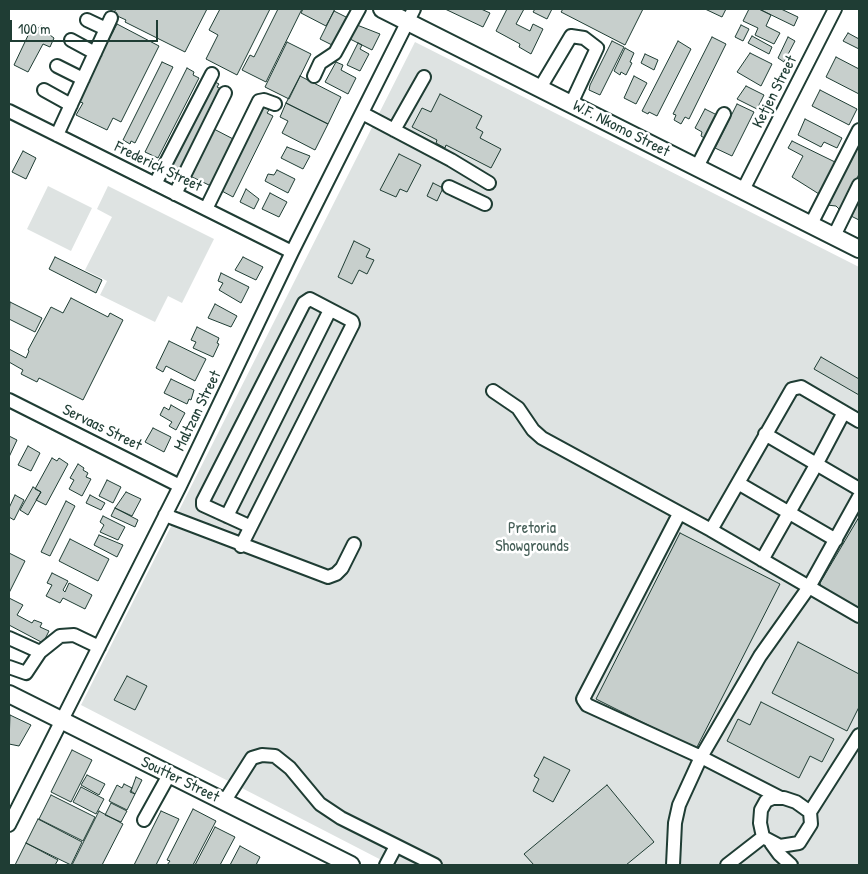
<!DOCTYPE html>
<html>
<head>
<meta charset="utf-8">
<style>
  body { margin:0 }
  #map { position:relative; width:868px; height:874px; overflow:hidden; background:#fff; font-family:"Patrick Hand",sans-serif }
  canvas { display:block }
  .frame { position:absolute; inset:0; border:10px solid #1f3d34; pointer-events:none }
  .scale { position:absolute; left:10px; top:20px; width:148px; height:22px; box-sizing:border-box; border:2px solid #1f3d34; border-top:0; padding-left:6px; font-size:15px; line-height:18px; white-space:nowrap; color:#1f3d34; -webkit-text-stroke:4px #fff; paint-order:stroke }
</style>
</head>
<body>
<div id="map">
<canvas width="868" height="874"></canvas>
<div class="frame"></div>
<div class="scale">100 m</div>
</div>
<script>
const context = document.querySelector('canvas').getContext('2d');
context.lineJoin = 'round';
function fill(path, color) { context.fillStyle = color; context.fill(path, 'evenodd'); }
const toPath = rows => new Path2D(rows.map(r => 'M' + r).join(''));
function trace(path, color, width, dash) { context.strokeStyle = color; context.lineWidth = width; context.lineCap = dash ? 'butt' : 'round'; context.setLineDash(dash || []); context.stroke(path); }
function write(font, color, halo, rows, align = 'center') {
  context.font = font + ' "Patrick Hand",sans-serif'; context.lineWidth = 5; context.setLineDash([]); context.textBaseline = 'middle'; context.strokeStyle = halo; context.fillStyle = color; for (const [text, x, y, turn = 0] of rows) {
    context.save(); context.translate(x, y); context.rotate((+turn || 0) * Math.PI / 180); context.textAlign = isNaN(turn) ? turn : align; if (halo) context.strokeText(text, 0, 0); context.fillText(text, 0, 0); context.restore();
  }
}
fill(toPath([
  [415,42,859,267,859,865,391,865,81,705],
  [48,186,92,208,71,251,27,229],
  [108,186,214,239,182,303,168,296,155,322,100,295,107,281,85,270,112,217,97,209]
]), '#dee3e2');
const building = toPath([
  [116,9,207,9,185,52,125,22,126,20,113,14,116,9],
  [220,9,270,9,237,75,206,59,218,35,209,30,220,9],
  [278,9,302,9,266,82,242,70,250,55,254,57,278,9],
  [303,9,335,9,326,26,301,13,303,9],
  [445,9,481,9,490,13,483,27,445,9],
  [507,9,524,9,516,24,530,31,533,24,543,29,531,54,519,47,520,44,496,31,507,9],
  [535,9,552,9,547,19,533,12,535,9],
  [563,9,643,9,625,45,561,12,563,9],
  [705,9,726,9,722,17,705,9],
  [749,9,759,9,771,15,766,26,780,33,774,44,755,35,758,28,743,21,749,9],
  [759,9,781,9,798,17,794,26,759,9],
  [334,11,350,19,336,47,320,39,334,11],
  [117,24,159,46,121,122,113,118,107,130,76,115,83,103,78,101,117,24],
  [33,25,39,28,41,25,44,27,43,30,54,38,50,47,43,44,28,72,14,65,33,25],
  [357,25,380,34,372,50,350,39,357,25],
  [741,25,749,29,743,41,735,37,741,25],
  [848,33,859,39,859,49,843,41,848,33],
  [752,36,772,47,769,54,748,43,752,36],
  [712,37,726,44,689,119,685,117,681,124,674,120,676,115,673,114,712,37],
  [788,37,795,41,784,62,778,58,788,37],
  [612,41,624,47,600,95,589,90,590,85,612,41],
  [678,41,691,49,657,116,649,112,648,114,642,111,678,41],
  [287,42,311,54,289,99,265,87,287,42],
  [358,43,362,45,360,49,369,54,360,71,347,65,358,43],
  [625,48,634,53,630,62,632,63,626,75,621,72,620,75,614,71,625,48],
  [750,53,772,64,761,86,737,72,750,53],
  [645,54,658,60,654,70,641,63,645,54],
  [836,57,859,69,859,94,826,77,836,57],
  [162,62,173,67,135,143,131,141,130,144,123,140,162,62],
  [336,62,343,65,341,70,356,78,348,94,325,82,336,62],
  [187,68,194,72,193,75,199,78,158,158,145,152,187,68],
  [300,76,341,97,328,124,286,103,300,76],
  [634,76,647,83,636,104,624,98,634,76],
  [211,80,219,84,217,87,223,90,182,170,169,164,211,80],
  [746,86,764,95,757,109,737,99,746,86],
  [820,90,857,109,849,125,812,106,820,90],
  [440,94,482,116,476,128,483,132,480,138,501,149,491,168,446,145,445,148,436,143,437,140,412,127,422,108,431,112,440,94],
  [286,103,328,124,315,150,282,133,288,121,280,117,286,103],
  [737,104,754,112,732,156,715,148,737,104],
  [262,106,269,110,267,113,273,116,233,197,220,190,262,106],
  [705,109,719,116,708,140,701,136,702,132,695,128,705,109],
  [805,119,842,138,837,148,824,142,821,147,798,135,805,119],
  [212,128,237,141,211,186,190,176,212,128],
  [859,139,859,174,841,211,836,206,827,205,859,139],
  [792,141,835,162,819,194,792,177,803,156,788,148,792,141],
  [287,147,310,156,303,169,281,158,287,147],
  [23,151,36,158,26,179,12,172,23,151],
  [399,154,421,165,407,192,400,189,396,197,380,190,399,154],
  [277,170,295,179,288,193,265,181,268,174,274,175,277,170],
  [433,183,443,188,437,201,427,196,433,183],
  [246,189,259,199,254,209,240,202,246,189],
  [270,193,287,202,279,217,262,209,270,193],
  [859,200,859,220,851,216,859,200],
  [354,241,370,249,366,257,374,260,367,274,359,270,352,284,338,277,354,241],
  [55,257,102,280,96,293,49,269,55,257],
  [243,257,263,267,256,280,235,270,243,257],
  [221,273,249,287,241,303,219,290,223,283,218,281,221,273],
  [71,298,108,317,110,313,123,320,83,400,39,378,37,382,21,374,23,370,9,362,9,349,26,358,29,351,28,350,51,307,63,313,71,298],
  [10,302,42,318,35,332,9,319,10,302],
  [215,304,237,316,231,327,208,318,215,304],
  [197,327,219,338,217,343,219,344,213,357,193,348,196,342,191,340,197,327],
  [169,341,206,359,195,381,166,366,163,372,156,368,169,341],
  [821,357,859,379,859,395,814,369,821,357],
  [171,379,194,390,191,400,189,399,187,404,164,393,171,379],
  [171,405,185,413,176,430,169,426,172,422,160,415,164,407,169,410,171,405],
  [153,428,171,437,164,452,145,442,153,428],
  [9,436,17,440,9,457,9,436],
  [28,446,40,453,31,471,18,465,28,446],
  [52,458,57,461,59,458,68,464,46,505,36,500,41,492,35,489,52,458],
  [78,464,84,468,83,470,88,473,86,477,91,479,82,496,69,489,74,480,70,478,78,464],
  [107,480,121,487,113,503,99,496,107,480],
  [33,487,41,492,28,515,20,510,33,487],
  [126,492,141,499,132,516,115,508,126,492],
  [15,495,24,500,14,520,9,517,9,508,15,495],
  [90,495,105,503,101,510,86,503,90,495],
  [66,501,75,506,50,556,41,552,66,501],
  [115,508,138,520,135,527,111,516,115,508],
  [103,516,125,527,118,540,100,532,104,525,100,522,103,516],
  [859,517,859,611,822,590,820,583,859,517],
  [680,533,780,584,696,749,596,699,680,533],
  [99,535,123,545,117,557,94,545,99,535],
  [70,539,109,559,98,581,59,561,70,539],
  [9,553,25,561,9,593,9,553],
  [52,573,68,581,63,590,65,592,69,583,92,595,85,609,63,598,60,603,46,596,52,585,47,583,52,573],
  [9,598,23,605,17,615,32,623,34,620,42,623,40,627,49,631,43,643,9,625,9,598],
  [798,642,859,674,859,707,847,731,772,693,798,642],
  [127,676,147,686,135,710,114,700,127,676],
  [761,702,834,739,822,762,810,756,799,778,727,741,738,719,750,725,761,702],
  [10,715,31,725,19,746,9,744,10,715],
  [72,750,92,760,71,802,51,792,72,750],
  [544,757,570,770,553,802,533,791,539,779,534,776,544,757],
  [87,775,105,784,99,795,81,785,87,775],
  [136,777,142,780,135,794,131,791,136,777],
  [124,784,132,788,130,792,135,794,127,810,109,801,117,785,122,788,124,784],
  [607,785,654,842,626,865,534,865,524,854,607,785],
  [81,787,104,799,96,814,73,802,81,787],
  [51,795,95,817,83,841,39,819,51,795],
  [111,803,127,811,121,822,105,815,111,803],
  [193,809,216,821,193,865,167,865,170,861,167,860,193,809],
  [99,811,123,824,102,865,72,865,99,811],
  [161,811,179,819,156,865,134,865,161,811],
  [38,819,82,842,71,865,26,843,38,819],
  [215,827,235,837,220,865,195,865,215,827],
  [26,843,58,860,55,865,15,865,26,843],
  [240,846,260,857,256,865,230,865,240,846]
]);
fill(building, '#c7cfcc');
trace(building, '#1f3d34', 1);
const minor = toPath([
  [87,20,106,29],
  [71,40,95,53],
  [57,66,83,79],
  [314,76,320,63,335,53,359,9],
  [540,88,571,36,584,38,597,48,571,104],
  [44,90,71,105],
  [9,111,292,252],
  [362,113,451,160,489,183],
  [394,130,424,77],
  [57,135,111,18],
  [697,167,724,114],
  [155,184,212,74],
  [449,187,485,204],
  [743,190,835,9],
  [175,194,225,93],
  [206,209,259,101,264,100,275,104],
  [811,224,859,130],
  [834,236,859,185],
  [493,391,518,408,533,430,542,438,711,530,792,389,801,387,859,421],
  [9,400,180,486],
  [765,434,859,489],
  [738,483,836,540],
  [679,514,583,699,587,705,701,757,781,798],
  [165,515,328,577,336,574,342,568,354,544],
  [227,516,330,310],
  [711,530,859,616],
  [241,546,353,324,352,321,310,299,304,303,203,501,203,505,249,526],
  [762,560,816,465,844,412],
  [9,638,40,652],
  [9,667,26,673,40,652,60,636,74,635,99,647],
  [773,798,784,798,796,802,810,812,811,824,799,843,780,846,763,837,760,823,761,810,766,801,773,798],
  [224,802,252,758,262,755,275,756,290,768,320,804,341,818,435,865],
  [810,812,859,735],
  [144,820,169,775],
  [9,825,180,486,292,252,414,9],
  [771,843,779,854,791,865],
  [386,865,396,846],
  [673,865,675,823,679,805,701,757,760,656,809,587,859,497],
  [727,865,763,837]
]);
const major = toPath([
  [382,9,859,249],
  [9,694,351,865]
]);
trace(minor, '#1f3d34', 16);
trace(major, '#1f3d34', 20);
trace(minor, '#fff', 12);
trace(major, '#fff', 16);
write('16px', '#1f3d34', '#fff', [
  ["Ketjen Street",775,92,-63],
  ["W.F. Nkomo Street",621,129,27],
  ["Frederick Street",158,167,26],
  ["Maltzan Street",198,411,-64],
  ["Servaas Street",102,428,26],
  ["Soutter Street",180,780,26]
]);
write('16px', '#455e57', '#fff', [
  ["Pretoria",532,529],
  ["Showgrounds",532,547]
]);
</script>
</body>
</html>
